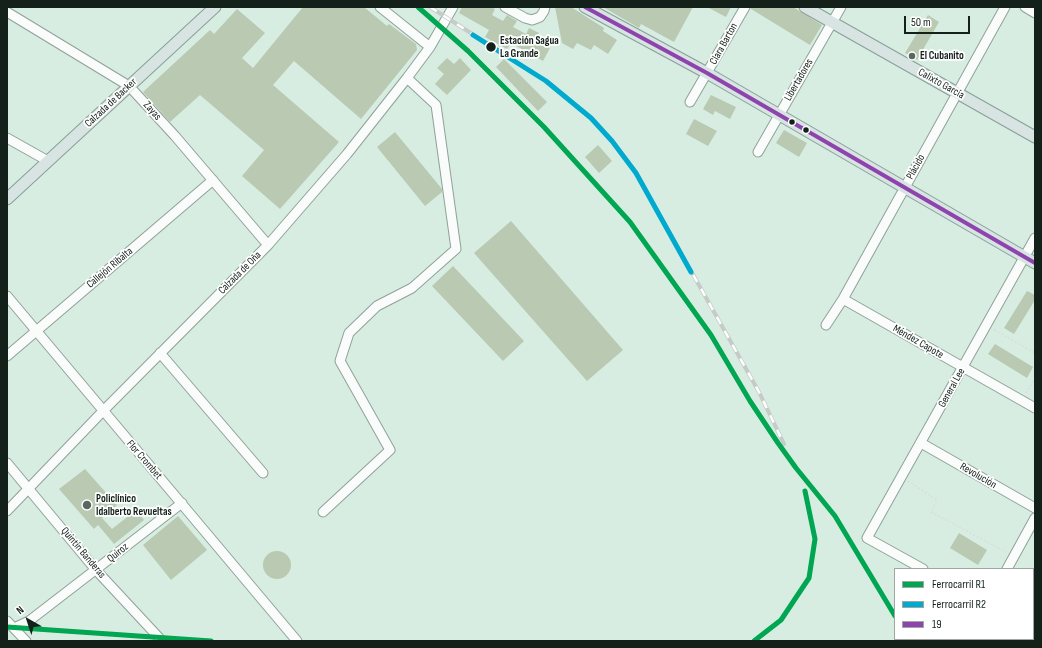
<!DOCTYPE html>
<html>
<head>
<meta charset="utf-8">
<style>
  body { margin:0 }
  #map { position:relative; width:1042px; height:648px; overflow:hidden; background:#d8ede1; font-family:"Sofia Sans Condensed",sans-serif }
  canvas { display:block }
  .frame { position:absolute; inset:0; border:8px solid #13211a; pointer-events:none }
  .legend { position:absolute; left:894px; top:568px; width:140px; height:72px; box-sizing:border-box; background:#fff; border:1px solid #a1a6a3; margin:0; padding:5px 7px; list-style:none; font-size:12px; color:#13211a }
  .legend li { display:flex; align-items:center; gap:8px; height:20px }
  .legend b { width:20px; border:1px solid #a1a6a3 }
  .north { position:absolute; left:8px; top:600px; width:40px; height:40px; -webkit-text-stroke:3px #fff; paint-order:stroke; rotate:321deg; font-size:11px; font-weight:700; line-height:16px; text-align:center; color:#13211a }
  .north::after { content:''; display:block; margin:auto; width:14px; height:18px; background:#13211a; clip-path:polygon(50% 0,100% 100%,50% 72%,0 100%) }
  .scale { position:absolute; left:904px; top:16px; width:66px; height:18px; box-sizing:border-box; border:2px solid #13211a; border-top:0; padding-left:5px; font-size:12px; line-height:14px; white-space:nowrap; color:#13211a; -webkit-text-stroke:3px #fff; paint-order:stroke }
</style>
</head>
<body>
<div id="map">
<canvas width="1042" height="648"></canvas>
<div class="frame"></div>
<ul class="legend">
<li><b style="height:5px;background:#00a651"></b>Ferrocarril R1</li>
<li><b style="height:5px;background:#00a9ce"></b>Ferrocarril R2</li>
<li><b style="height:5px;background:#8e44ad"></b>19</li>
</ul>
<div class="north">N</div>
<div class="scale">50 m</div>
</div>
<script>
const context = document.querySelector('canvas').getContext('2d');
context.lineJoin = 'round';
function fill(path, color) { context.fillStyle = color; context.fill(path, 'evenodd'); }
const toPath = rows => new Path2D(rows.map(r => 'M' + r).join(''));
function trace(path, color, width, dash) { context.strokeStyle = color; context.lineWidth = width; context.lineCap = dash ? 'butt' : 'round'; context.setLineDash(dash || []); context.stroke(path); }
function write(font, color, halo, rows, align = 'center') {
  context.font = font + ' "Sofia Sans Condensed",sans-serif'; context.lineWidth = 3.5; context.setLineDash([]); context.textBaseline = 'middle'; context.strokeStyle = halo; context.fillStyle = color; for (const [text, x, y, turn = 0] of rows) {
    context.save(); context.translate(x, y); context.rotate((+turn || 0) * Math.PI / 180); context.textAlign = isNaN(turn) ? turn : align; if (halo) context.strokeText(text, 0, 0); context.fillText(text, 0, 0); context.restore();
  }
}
fill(toPath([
  [303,7,364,7,387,26,389,24,416,44,417,50,361,119,294,61,273,85,339,142,280,209,242,176,264,150,200,95,170,122,143,92,210,30,214,34,237,9,265,33,242,58,253,68],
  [462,7,491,7,495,9,492,15,503,21,507,15,517,21,513,27,526,34,529,28,539,33,536,40,550,48,543,61,511,43,507,49,485,37,489,30,459,13],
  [555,7,571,7,604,28,603,31,617,40,608,54,594,45,591,50,577,43,573,49,562,43],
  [603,7,693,7,674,42,641,24,639,28],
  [707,7,731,7,726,17],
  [751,7,793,7,822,25,810,45,751,9],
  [928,15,939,22,917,60,905,53],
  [447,58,454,64,460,58,471,70,447,95,435,84,444,74,437,68],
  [504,59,547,102,538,111,496,67],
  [711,95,736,107,730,119,715,111,713,115,703,109],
  [694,119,717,131,708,146,686,134],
  [784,130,807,143,799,157,776,143],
  [395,132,442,189,442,192,425,206,377,147],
  [598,145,612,161,599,173,585,157],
  [511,221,623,350,587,381,474,253],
  [453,266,524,341,503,361,432,286],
  [1027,291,1035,295,1035,300,1014,334,1004,328],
  [995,344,1033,367,1027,378,988,354],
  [85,469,117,505,102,518,112,529,136,510,144,520,114,544,98,525,94,529,59,489],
  [178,516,207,550,171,580,143,545],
  [959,533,987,550,978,565,950,548],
  '263 565a14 14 0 1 1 28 0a14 14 0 1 1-28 0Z'
]), '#b9c9b2');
const minor = toPath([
  [380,7,430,47],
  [505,7,525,18,532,20,540,17,544,11,545,7],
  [1025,7,1035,13],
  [7,12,129,86,175,136,268,245],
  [690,102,745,7],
  [7,138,48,161],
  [758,152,841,7],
  [7,296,297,641],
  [843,299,1035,408],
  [826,325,843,299,1005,7],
  [160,353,263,473],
  [7,356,213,180],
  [921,443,1035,508],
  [7,463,96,570,162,641],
  [7,511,103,411,268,245,347,154,407,78,430,47,453,7],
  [323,512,390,450,340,361,349,333,377,306,412,288,456,249,436,105,407,78],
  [923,569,867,538,1035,238],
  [1007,569,1035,518],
  [7,621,26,641],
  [14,628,29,621,182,503],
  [969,641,970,639]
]);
const major = toPath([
  [585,7,707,73,1035,263],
  [805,7,1035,137],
  [7,199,215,7]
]);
trace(minor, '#90a198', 11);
trace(major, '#879f9a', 13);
trace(toPath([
  [994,330,1035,353],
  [1026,393,1035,378],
  [908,481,937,500,931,512,1006,552]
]), '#d8dfdb', 1.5, [2, 2]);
trace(minor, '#f9fcfa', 9);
trace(major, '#d8e4e2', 11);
const rail = toPath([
  [418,7,468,51,544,127,630,222,711,335,750,401,778,443,796,468,835,516],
  [430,7,546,81,591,118,612,141,636,173,759,392,784,444],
  [7,627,211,641],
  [754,641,781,620,809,578,815,539,805,491]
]);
trace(rail, '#c5cbc8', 4);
trace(rail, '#fff', 2.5, [8]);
trace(toPath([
  [585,7,707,73,1035,263]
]), '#8e44ad', 4);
trace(toPath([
  [418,7,468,51,544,127,630,222,711,335,750,401,778,443,796,468,835,516,895,616],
  [7,627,211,641],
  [754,641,781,620,809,578,815,539,805,491]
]), '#00a651', 5);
trace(toPath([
  [473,35,546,81,591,118,612,141,636,173,691,272]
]), '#00a9ce', 5);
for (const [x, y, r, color] of [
  [491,47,5.5,"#13211a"],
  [912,56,4,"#586860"],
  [792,122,3.5,"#13211a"],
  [806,130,3.5,"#13211a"],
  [87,505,5,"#586860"]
]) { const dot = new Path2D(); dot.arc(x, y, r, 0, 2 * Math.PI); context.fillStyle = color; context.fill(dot); trace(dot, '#fff', 1.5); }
write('bold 11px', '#13211a', '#fff', [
  ["Estación Sagua",500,41],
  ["La Grande",500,54]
], 'left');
write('11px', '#13211a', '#fff', [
  ["Clara Barton",724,44,-61],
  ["Libertadores",799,80,-60],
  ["Calixto García",941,84,29],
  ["Calzada de Backer",111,103,-43],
  ["Zayas",152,111,48],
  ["Plácido",916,167,-61],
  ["Callejón Ribalta",110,268,-40],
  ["Calzada de Oña",240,273,-45],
  ["Méndez Capote",918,342,30],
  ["General Lee",952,388,-61],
  ["Flor Crombet",144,460,49],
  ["Revolución",978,476,30],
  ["Quintín Banderas",83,553,50],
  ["Quiroz",118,553,-38]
]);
write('bold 11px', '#13211a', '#fff', [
  ["El Cubanito",920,56],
  ["Policlínico",96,499],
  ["Idalberto Revueltas",96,512]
], 'left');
</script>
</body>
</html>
